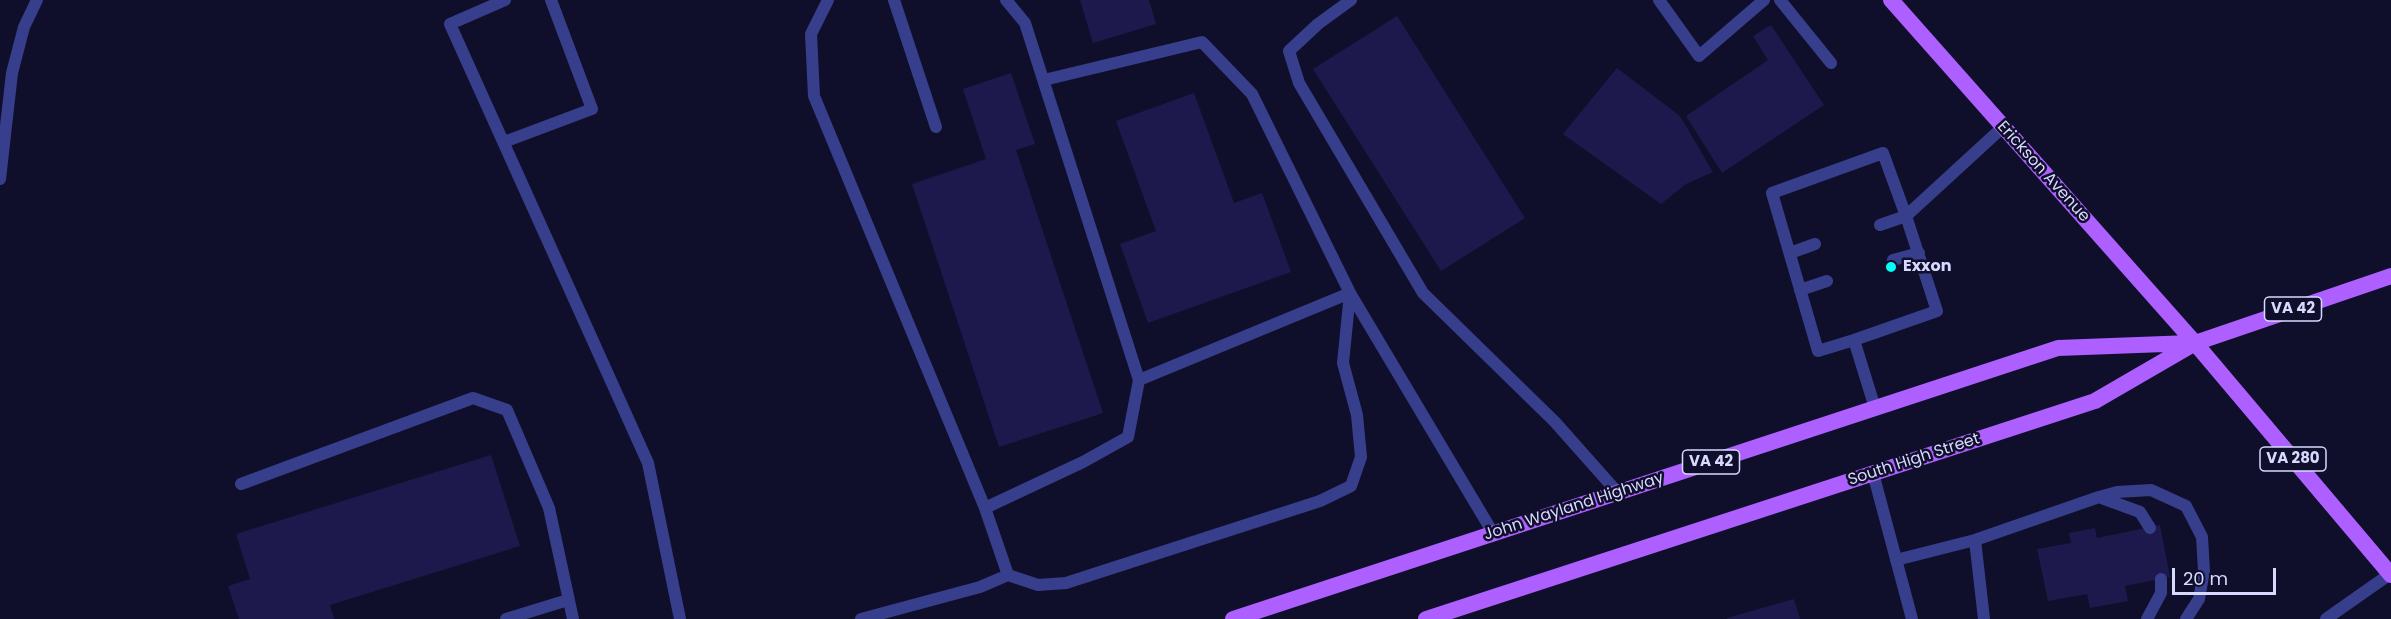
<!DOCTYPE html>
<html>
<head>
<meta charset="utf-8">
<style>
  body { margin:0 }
  #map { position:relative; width:2391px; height:619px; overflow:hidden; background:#100f2b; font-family:Poppins,sans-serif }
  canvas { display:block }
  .scale { position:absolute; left:2172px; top:568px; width:104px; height:27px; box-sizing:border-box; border:3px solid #d8d9ff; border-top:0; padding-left:8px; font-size:18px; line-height:21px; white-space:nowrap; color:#d8d9ff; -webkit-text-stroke:4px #100f2b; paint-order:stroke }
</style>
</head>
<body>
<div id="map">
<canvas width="2391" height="619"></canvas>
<div class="scale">20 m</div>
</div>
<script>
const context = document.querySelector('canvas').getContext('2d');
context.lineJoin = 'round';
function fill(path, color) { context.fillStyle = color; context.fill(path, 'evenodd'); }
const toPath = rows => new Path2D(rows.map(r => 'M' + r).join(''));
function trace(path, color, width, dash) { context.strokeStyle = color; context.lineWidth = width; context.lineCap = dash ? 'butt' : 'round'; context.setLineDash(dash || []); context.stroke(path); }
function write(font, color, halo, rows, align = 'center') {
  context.font = font + ' Poppins,sans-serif'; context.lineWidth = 5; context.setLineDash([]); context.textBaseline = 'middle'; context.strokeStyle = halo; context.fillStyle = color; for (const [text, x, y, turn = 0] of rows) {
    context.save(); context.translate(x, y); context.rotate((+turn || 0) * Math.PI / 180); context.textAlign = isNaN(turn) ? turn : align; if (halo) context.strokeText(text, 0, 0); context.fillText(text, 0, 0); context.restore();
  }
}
fill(toPath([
  [1080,0,1149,0,1156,24,1093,43],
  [1397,16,1525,218,1441,271,1313,69],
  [1771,25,1824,105,1722,173,1686,116,1768,60,1753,36],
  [1617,68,1680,116,1713,172,1686,184,1661,204,1563,134],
  [1011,73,1035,144,1016,150,1103,413,999,447,912,184,986,159,963,89],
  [1194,93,1234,203,1262,193,1291,272,1148,323,1120,244,1156,231,1116,121],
  [491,455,520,546,330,605,334,619,239,619,228,586,250,579,236,534],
  [2160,525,2170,577,2125,586,2128,601,2090,608,2087,594,2048,601,2037,549,2071,543,2069,533,2095,528,2097,538],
  [1794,599,1800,619,1727,619,1727,618]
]), '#1d194d');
trace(toPath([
  [505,0,450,24,648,463,680,619],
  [828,0,811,34,814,96,985,508],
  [894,0,936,127],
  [1006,0,1025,23,1139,380],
  [1351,0,1318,24,1289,51,1299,83,1423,293,1555,422,1618,493],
  [1659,0,1699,56,1764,0],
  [1780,0,1831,63],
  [504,142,592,109,551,0],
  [0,179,12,73,24,27,37,0],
  [1790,253,1815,244],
  [1893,260,1919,253],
  [1800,290,1827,281],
  [1854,340,1818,351,1772,193,1883,153,1906,216,1880,225],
  [1875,408,1854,340,1937,311,1906,216,2003,127],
  [1873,473,1912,619],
  [241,484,473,398,507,410,549,508,573,619],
  [2099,497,2140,512,2150,528],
  [1975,540,1984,619],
  [1896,560,1975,540,2099,497,2117,492,2151,490,2186,506,2202,537,2204,571,2199,599,2186,619],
  [1008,575,1038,585,1066,583,1320,501,1351,486,1361,457,1357,415,1343,363,1350,293,1252,94,1202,42,1044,80],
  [506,619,568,600],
  [861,619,980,587,1008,575,985,508,1083,462,1128,437,1139,380,1350,293,1493,533],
  [2147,619,2161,593,2161,579],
  [2326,619,2390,574]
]), '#373f8d', 12);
trace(toPath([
  [1891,0,2195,343,2391,575],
  [1233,619,2058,348,2191,343],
  [1426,619,2095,401,2195,343,2391,276]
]), '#ae5fff', 16);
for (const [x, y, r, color] of [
  [1891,267,6,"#04fff6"]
]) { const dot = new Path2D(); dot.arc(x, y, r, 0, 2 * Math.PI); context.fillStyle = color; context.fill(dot); trace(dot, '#100f2b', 2); }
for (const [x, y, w] of [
  [2293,309,57],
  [2293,459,66],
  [1711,462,57]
]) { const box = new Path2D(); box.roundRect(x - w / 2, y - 12, w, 24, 4.5); context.fillStyle = '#100f2b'; context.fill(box); trace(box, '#d8d9ff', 1.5); }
write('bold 15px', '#d8d9ff', null, [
  ["VA 42",2293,309],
  ["VA 280",2293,459],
  ["VA 42",1711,462]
]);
write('16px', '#d8d9ff', '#100f2b', [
  ["Erickson Avenue",2043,172,48],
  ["South High Street",1914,460,-18],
  ["John Wayland Highway",1574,507,-18]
]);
write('bold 16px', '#d8d9ff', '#100f2b', [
  ["Exxon",1903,267]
], 'left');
</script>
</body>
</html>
